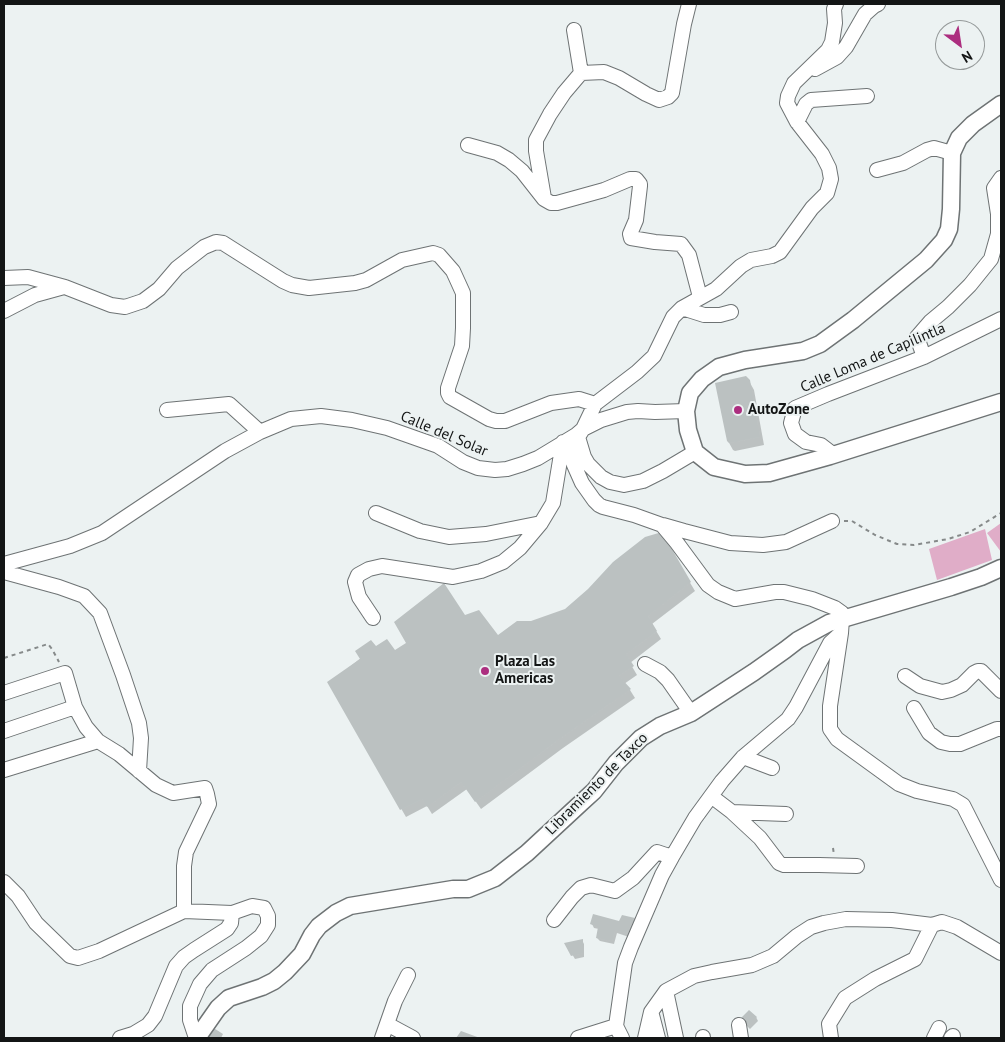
<!DOCTYPE html>
<html>
<head>
<meta charset="utf-8">
<style>
  body { margin:0 }
  #map { position:relative; width:1005px; height:1042px; overflow:hidden; background:#ecf2f2; font-family:"PT Sans",sans-serif }
  canvas { display:block }
  .frame { position:absolute; inset:0; border:5px solid #131515; pointer-events:none }
  .north { position:absolute; left:935px; top:20px; width:50px; height:50px; box-sizing:border-box; background:#ecf2f2; border:1px solid #959a9a; border-radius:50%; rotate:149deg; font-size:14px; font-weight:700; line-height:20px; text-align:center; color:#131515 }
  .north::after { content:''; display:block; margin:auto; width:18px; height:22px; background:#ac2e7f; clip-path:polygon(50% 0,100% 100%,50% 72%,0 100%) }
</style>
</head>
<body>
<div id="map">
<canvas width="1005" height="1042"></canvas>
<div class="frame"></div>
<div class="north">N</div>
</div>
<script>
const context = document.querySelector('canvas').getContext('2d');
context.lineJoin = 'round';
function fill(path, color) { context.fillStyle = color; context.fill(path, 'evenodd'); }
const toPath = rows => new Path2D(rows.map(r => 'M' + r).join(''));
function trace(path, color, width, dash) { context.strokeStyle = color; context.lineWidth = width; context.lineCap = dash ? 'butt' : 'round'; context.setLineDash(dash || []); context.stroke(path); }
function write(font, color, halo, rows, align = 'center') {
  context.font = font + ' "PT Sans",sans-serif'; context.lineWidth = 4; context.setLineDash([]); context.textBaseline = 'middle'; context.strokeStyle = halo; context.fillStyle = color; for (const [text, x, y, turn = 0] of rows) {
    context.save(); context.translate(x, y); context.rotate((+turn || 0) * Math.PI / 180); context.textAlign = isNaN(turn) ? turn : align; if (halo) context.strokeText(text, 0, 0); context.fillText(text, 0, 0); context.restore();
  }
}
fill(toPath([
  [1001,523,1001,552,987,533],
  [985,529,992,560,937,580,929,549]
]), '#e0adc8');
fill(toPath([
  [749,381,754,390,764,445,735,451,733,450,728,441],
  [661,534,695,591,652,624,661,639,630,663,637,675,624,684,630,690,635,698,563,748,481,809,467,789,432,814,427,806,406,817,329,683,375,647,394,652,464,617,498,637,531,623,566,610],
  [634,919,636,923,629,937,617,933,614,944,600,941,597,938,599,929,594,928,592,924,620,923],
  [582,940,584,944,584,957,575,959,566,944],
  [756,1017,758,1021,750,1029,744,1023]
]), '#0003');
fill(toPath([
  [746,376,750,380,760,437,729,443,727,441,715,383],
  [662,532,691,582,648,616,657,631,626,654,634,666,619,676,631,689,558,740,475,802,461,782,427,807,422,799,400,810,327,682,360,659,355,651,371,640,376,646,387,639,395,650,406,643,394,622,444,583,465,615,479,610,498,635,517,621,531,621,565,609,588,589,613,562,645,537],
  [593,914,619,921,622,915,635,918,627,933,615,930,612,941,596,938,598,927,590,924],
  [583,939,583,953,571,956,564,943],
  [749,1010,757,1017,748,1026,740,1019],
  [212,1027,223,1034,221,1038,203,1038],
  [461,1031,480,1038,456,1038]
]), '#bbc1c1');
const minor = toPath([
  [574,30,581,73],
  [815,69,837,57,846,47,865,14,874,6,878,4],
  [797,122,806,104,811,100,867,96],
  [468,145,497,153,509,160,522,171,544,199,551,203,557,203,604,190,630,179,636,179,640,184,640,186,636,220,630,234,631,238,655,242,681,244,689,255,700,297],
  [877,170,903,163,927,150,934,148,952,153],
  [544,198,536,151,536,140,550,114,564,93,581,73,604,72,619,78,646,94,659,100,668,97,672,93,684,24,689,4],
  [4,278,28,277,65,287,111,305,125,307,143,301,159,289,177,268,204,247,216,242,223,243,283,281,292,285,309,288,355,283,366,280,402,260,433,253,439,255,453,271,463,293,463,328,462,346,448,388,448,393,450,397,489,419,496,421,505,421,551,403,579,399,595,404],
  [682,308,704,315,720,315,731,312],
  [4,311,35,295,64,287],
  [924,357,917,337,930,322,948,307,970,285,991,259,998,234,998,214,994,188,1001,178],
  [167,410,229,404,260,432],
  [578,437,584,457,588,464,601,477,610,482,624,485,643,481,663,471,695,452],
  [834,455,821,445,806,442,795,434,791,423,795,408,828,394,924,357,1001,319],
  [376,513,420,531,449,537,486,534,541,523],
  [663,525,684,531,730,543,763,545,786,542,832,521],
  [4,564,70,546,102,533,225,451,260,432,291,419,321,416,352,420,387,428,438,446,463,462,478,468,495,470,507,469,523,464,538,458,576,435,583,429,601,420,627,412,638,411,655,412,686,411],
  [4,572,59,587,84,596,100,613,123,675,139,723,141,738,139,771],
  [373,618,359,597,355,582,358,575,369,569,382,566,453,577,481,571,503,562,520,548,541,523,553,503,563,442],
  [841,633,830,706,830,729,837,739,899,784,917,791,953,799,963,805,1001,880],
  [645,664,660,672,668,680,691,713],
  [905,676,920,686,942,692,951,690,962,685,974,673,978,671,981,671,1001,691],
  [4,693,65,673,75,707,86,727,98,741,119,754,156,785,173,793,205,788,207,794,209,804,186,852,184,866,184,911],
  [914,708,929,733,941,742,950,744,960,744,997,729,1001,729],
  [4,731,75,707],
  [743,757,772,768],
  [4,770,98,741],
  [711,796,732,812,760,838,779,863,784,865,819,865,857,866],
  [732,812,786,814],
  [4,882,18,896,36,923,70,956,78,958,99,951,184,911,232,913,252,906,264,908,268,916,268,925,261,936,246,948,212,970,200,984,190,1006,190,1020,196,1038],
  [554,920,572,897,581,888,591,885,615,891,633,878,657,852,672,857],
  [666,991,676,1038],
  [652,1015,658,1038],
  [387,1024,413,1038],
  [739,1025,741,1038],
  [616,1026,625,963,631,947,662,875,672,857,695,818,722,781,743,757,788,719,796,707,830,643,841,633,842,619,842,613,835,608,812,599,784,592,775,592,735,599,718,592,708,585,677,543,662,525,634,515,603,507,599,505,594,500,582,483,574,465,572,459,573,445,583,429,595,404,637,372,654,356,673,317,682,308,716,289,741,266,751,260,772,256,780,252,812,208,827,193,831,179,829,168,822,154,797,122,787,103,788,96,794,83,828,50,832,42,835,23,834,9,836,4],
  [616,1026,622,1038],
  [703,1037,703,1038],
  [120,1038,133,1034,148,1025,155,1016,176,966,184,957,194,950,227,929,231,923,232,913],
  [382,1038,395,1001,408,975],
  [578,1038,616,1026],
  [645,1038,651,1012,666,991,694,976,712,972,752,965,773,956,797,936,811,927,824,923,846,919,892,920,932,925,942,922,957,927,1001,953],
  [831,1038,829,1024,845,998,875,979,915,959,932,925],
  [934,1038,939,1028],
  [951,1038,953,1036]
]);
const major = toPath([
  [1001,104,973,124,959,138,952,153,951,209,949,229,944,240,926,260,853,320,820,344,803,351,745,360,719,367,702,379,690,393,686,411,688,430,695,452,714,467,745,474,769,473,830,456,1001,402],
  [197,1038,218,1008,229,998,262,987,274,981,285,972,302,954,312,935,319,926,336,913,350,906,453,889,468,889,495,878,527,853,581,803,594,791,616,763,641,738,660,726,691,713,754,672,785,650,798,640,829,623,951,587,981,577,1001,568]
]);
trace(minor, '#6e7374', 16);
trace(major, '#6e7374', 19);
trace(toPath([
  [844,521,852,521,875,535,897,544,914,545,948,539,970,532,1001,513],
  [4,658,48,644,52,649,59,662],
  [833,848,834,855]
]), '#868a8a', 2, [4, 4]);
trace(minor, '#fff', 14);
trace(major, '#fff', 16);
for (const [x, y, r, color] of [
  [738,410,5,"#ac2e7f"],
  [485,671,5,"#ac2e7f"]
]) { const dot = new Path2D(); dot.arc(x, y, r, 0, 2 * Math.PI); context.fillStyle = color; context.fill(dot); trace(dot, '#ecf2f2', 2); }
write('15px', '#131515', '#ecf2f2', [
  ["Calle Loma de Capilintla",873,358,-23],
  ["Calle del Solar",444,434,23],
  ["Libramiento de Taxco",597,784,-45]
]);
write('bold 15px', '#131515', '#ecf2f2', [
  ["AutoZone",748,410],
  ["Plaza Las",495,662],
  ["Americas",495,679]
], 'left');
</script>
</body>
</html>
